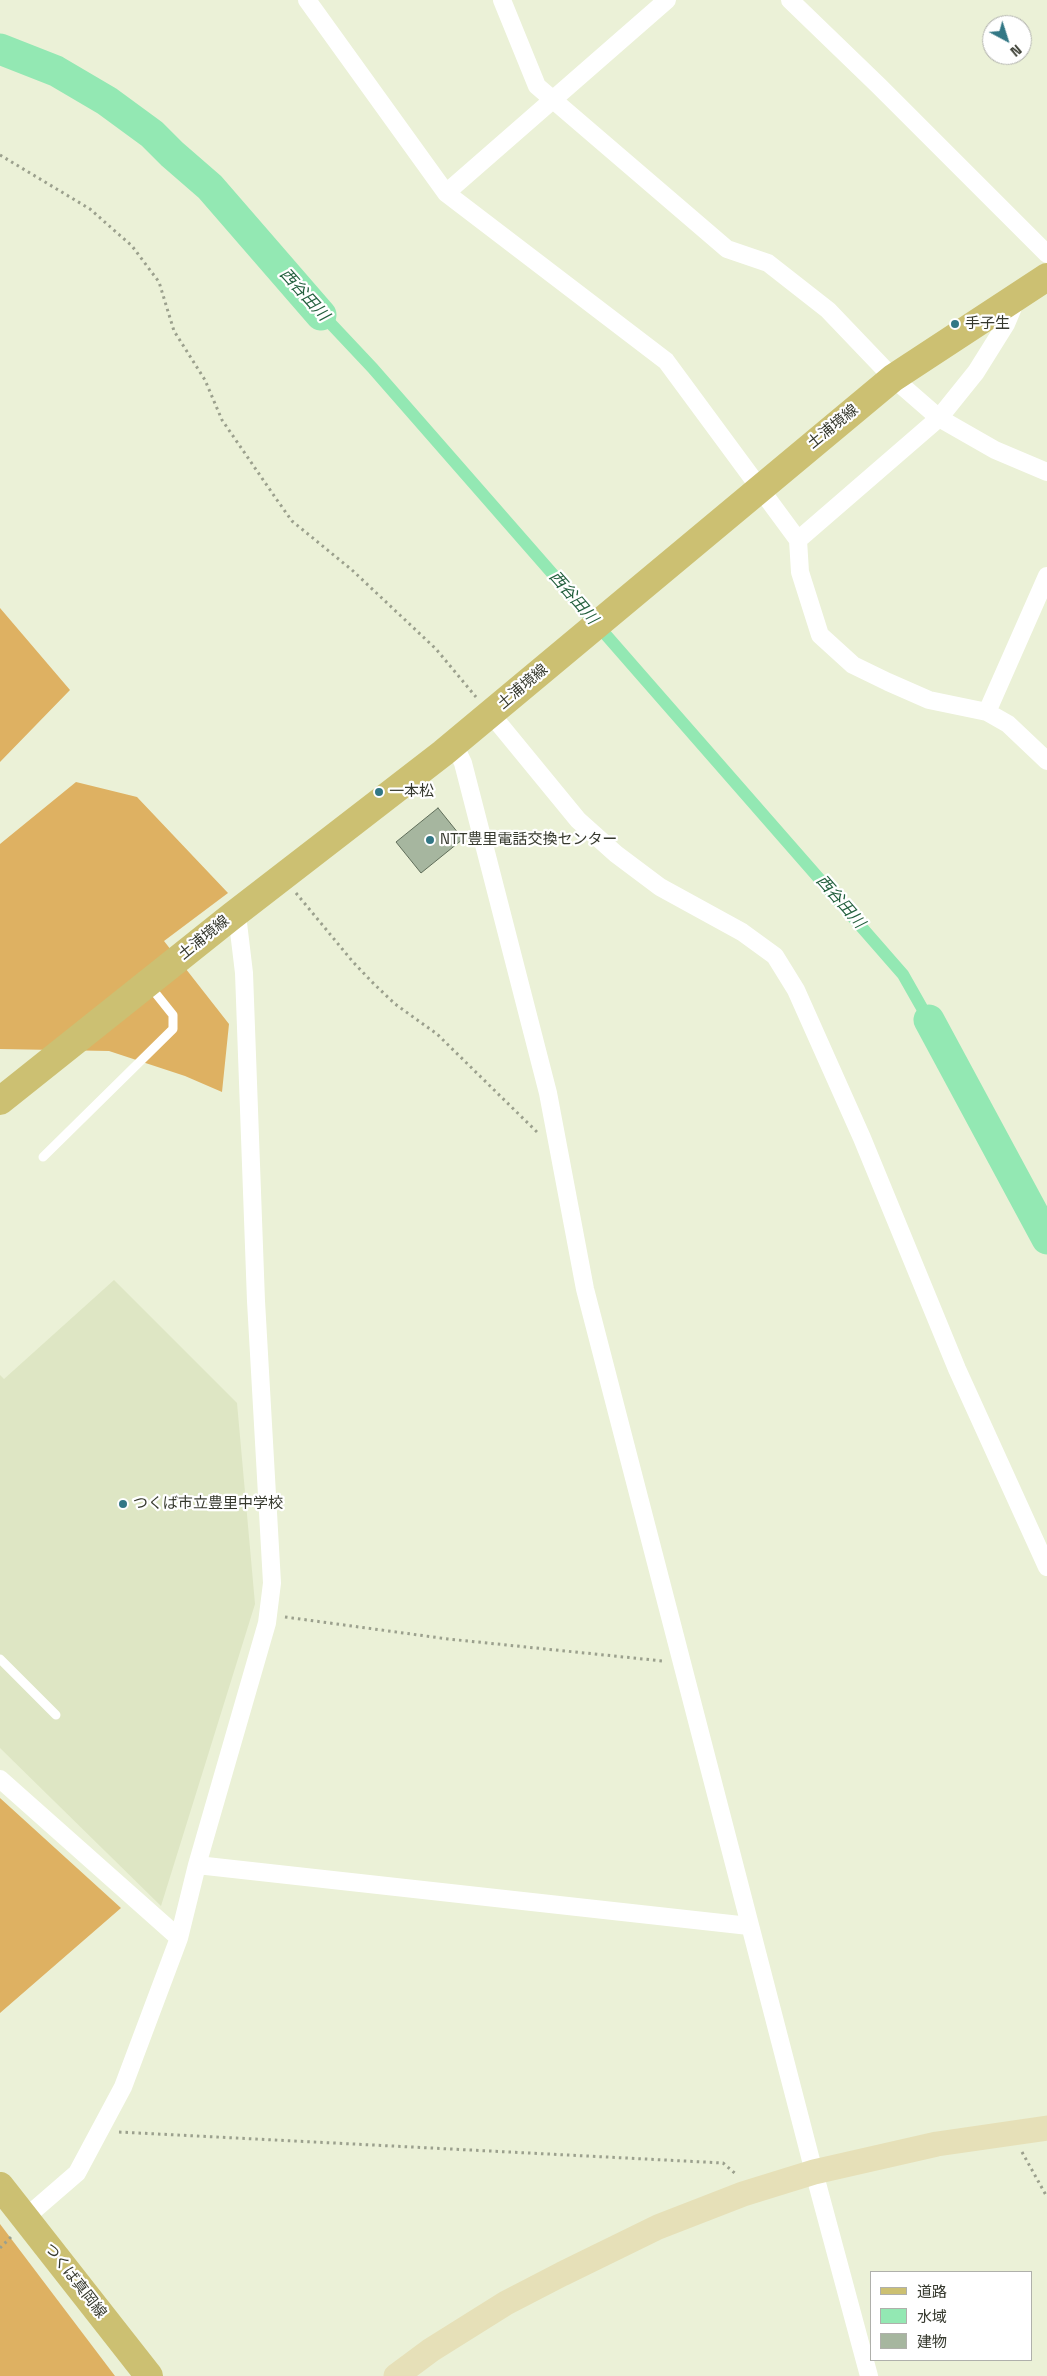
<!DOCTYPE html>
<html>
<head>
<meta charset="utf-8">
<style>
  body { margin:0 }
  #map { position:relative; width:1047px; height:2376px; overflow:hidden; background:#ebf1d7; font-family:"Space Grotesk","Noto Sans JP",sans-serif }
  canvas { display:block }
  .legend { position:absolute; left:870px; top:2271px; width:162px; height:90px; box-sizing:border-box; background:#fff; border:1px solid #afb0ab; margin:0; padding:6px 9px; list-style:none; font-size:15px; color:#36392e }
  .legend li { display:flex; align-items:center; gap:10px; height:25px }
  .legend b { width:25px; border:1px solid #afb0ab }
  .north { position:absolute; left:982px; top:15px; width:50px; height:50px; box-sizing:border-box; background:#fff; border:1px solid #afb0ab; border-radius:50%; rotate:140deg; font-size:14px; font-weight:700; line-height:20px; text-align:center; color:#36392e }
  .north::after { content:''; display:block; margin:auto; width:18px; height:22px; background:#327785; clip-path:polygon(50% 0,100% 100%,50% 72%,0 100%) }
</style>
</head>
<body>
<div id="map">
<canvas width="1047" height="2376"></canvas>
<ul class="legend">
<li><b style="height:6px;background:#ccc072"></b>道路</li>
<li><b style="height:14px;background:#93e8b3"></b>水域</li>
<li><b style="height:14px;background:#a6b69f"></b>建物</li>
</ul>
<div class="north">N</div>
</div>
<script>
const context = document.querySelector('canvas').getContext('2d');
context.lineJoin = 'round';
function fill(path, color) { context.fillStyle = color; context.fill(path, 'evenodd'); }
const toPath = rows => new Path2D(rows.map(r => 'M' + r).join(''));
function trace(path, color, width, dash) { context.strokeStyle = color; context.lineWidth = width; context.lineCap = dash ? 'butt' : 'round'; context.setLineDash(dash || []); context.stroke(path); }
function write(font, color, halo, rows, align = 'center') {
  context.font = font + ' "Space Grotesk","Noto Sans JP",sans-serif'; context.lineWidth = 4.5; context.setLineDash([]); context.textBaseline = 'middle'; context.strokeStyle = halo; context.fillStyle = color; for (const [text, x, y, turn = 0] of rows) {
    context.save(); context.translate(x, y); context.rotate((+turn || 0) * Math.PI / 180); context.textAlign = isNaN(turn) ? turn : align; if (halo) context.strokeText(text, 0, 0); context.fillText(text, 0, 0); context.restore();
  }
}
fill(toPath([
  [114,1280,237,1403,255,1604,161,1906,0,1748,0,1375,4,1379]
]), '#dee6c4');
fill(toPath([
  [0,608,70,690,0,762],
  [76,782,137,797,228,893,164,941,229,1024,222,1092,185,1076,109,1051,0,1049,0,844],
  [0,1798,121,1908,0,2013],
  [0,2224,115,2376,0,2376]
]), '#deb162');
fill(toPath([
  [298,280,377,364,908,971,955,1054,944,1059,898,978,368,372,289,288]
]), '#93e8b3');
trace(toPath([
  [0,49,56,71,107,101,152,134,172,154,210,187,321,315],
  [929,1020,1047,1239]
]), '#93e8b3', 31);
const building = toPath([
  [438,808,463,839,421,873,396,842,438,808]
]);
fill(building, '#a6b69f');
trace(building, '#5f6d59', 1);
trace(toPath([
  [0,155,90,209,132,246,159,282,174,331,205,380,222,420,277,500,292,521,352,570,436,649,476,697],
  [296,893,353,962,374,984,395,1004,437,1034,538,1133],
  [285,1617,448,1639,663,1661],
  [119,2132,723,2163,737,2175],
  [1022,2152,1047,2197],
  [0,2248,13,2235]
]), '#9ba08d', 3, [2.5, 4]);
trace(toPath([
  [43,1157,173,1029,173,1015,149,985],
  [0,1659,56,1715]
]), '#fff', 9);
trace(toPath([
  [307,0,446,193,666,361,798,540,800,572,820,635,853,665,888,682,929,700,987,712,1008,724,1047,761],
  [502,0,537,86,727,249,768,263,828,310,893,378,939,418,995,450,1047,472],
  [790,0,879,86,1047,254],
  [446,193,667,0],
  [798,540,939,418,976,372,1006,324,1017,298],
  [987,712,1047,576],
  [491,714,578,820,616,854,660,887,742,932,775,956,796,990,862,1138,957,1369,1047,1567],
  [454,744,463,763,548,1093,585,1289,814,2172,869,2376],
  [0,1779,179,1938],
  [197,1865,749,1926],
  [25,2218,77,2173,123,2087,179,1938,197,1865,267,1623,272,1583,256,1301,244,973,238,923,232,916]
]), '#fff', 18);
trace(toPath([
  [396,2376,431,2350,506,2303,562,2274,658,2227,743,2194,814,2172,937,2144,1047,2128]
]), '#e6e0b8', 25);
trace(toPath([
  [0,1101,232,916,443,753,893,378,1047,277],
  [0,2186,149,2376]
]), '#ccc072', 28);
for (const [x, y, r, color] of [
  [955,324,5,"#327785"],
  [379,792,5,"#327785"],
  [430,840,5,"#327785"],
  [123,1504,5,"#327785"]
]) { const dot = new Path2D(); dot.arc(x, y, r, 0, 2 * Math.PI); context.fillStyle = color; context.fill(dot); trace(dot, '#fff', 2); }
write('15px', '#36392e', '#fff', [
  ["手子生",965,324],
  ["一本松",389,792],
  ["NTT豊里電話交換センター",440,840],
  ["つくば市立豊里中学校",133,1504]
], 'left');
write('15px', '#36392e', '#fff', [
  ["土浦境線",833,427,-39],
  ["土浦境線",523,687,-40],
  ["土浦境線",204,938,-39],
  ["つくば真岡線",75,2281,52]
]);
write('italic 16px', '#225f3d', '#fff', [
  ["西谷田川",304,295,48],
  ["西谷田川",573,598,49],
  ["西谷田川",840,902,49]
]);
</script>
</body>
</html>
